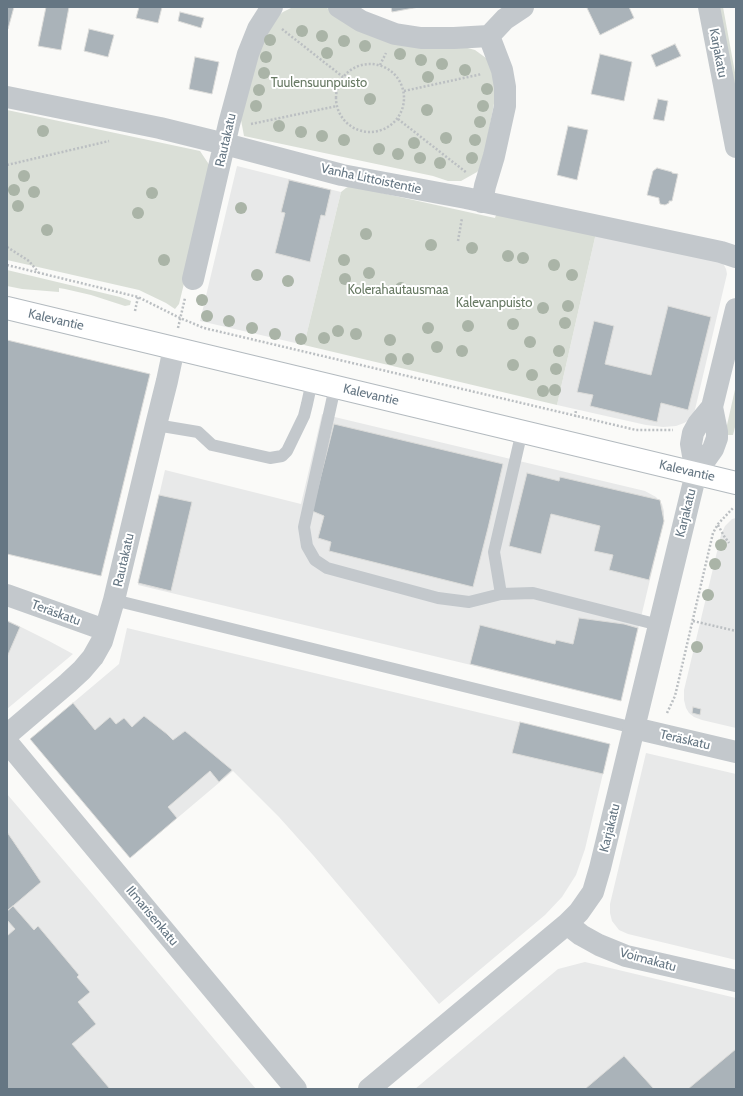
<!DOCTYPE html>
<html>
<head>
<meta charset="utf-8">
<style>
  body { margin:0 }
  #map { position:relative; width:743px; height:1096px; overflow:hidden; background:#fafaf8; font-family:Cabin,sans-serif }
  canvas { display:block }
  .frame { position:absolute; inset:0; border:8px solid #657683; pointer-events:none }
</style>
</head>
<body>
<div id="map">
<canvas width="743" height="1096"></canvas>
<div class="frame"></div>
</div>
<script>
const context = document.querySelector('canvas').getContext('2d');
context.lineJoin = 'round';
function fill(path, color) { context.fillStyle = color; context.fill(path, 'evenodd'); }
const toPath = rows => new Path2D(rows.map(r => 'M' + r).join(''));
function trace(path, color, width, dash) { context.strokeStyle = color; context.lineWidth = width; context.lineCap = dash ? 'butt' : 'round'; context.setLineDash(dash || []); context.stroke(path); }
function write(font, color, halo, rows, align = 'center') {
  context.font = font + ' Cabin,sans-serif'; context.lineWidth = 4; context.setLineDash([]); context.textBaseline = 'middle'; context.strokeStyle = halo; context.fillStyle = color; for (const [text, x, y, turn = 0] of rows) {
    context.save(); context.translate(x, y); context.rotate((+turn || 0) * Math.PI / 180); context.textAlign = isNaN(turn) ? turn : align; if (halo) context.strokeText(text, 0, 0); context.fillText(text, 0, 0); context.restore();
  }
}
fill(toPath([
  [237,166,341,192,304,345,200,321],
  [596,233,723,263,726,269,727,274,693,418,684,423,676,426,663,427,646,425,557,405],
  [322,414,645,491,656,497,662,504,664,511,664,521,621,701,138,585,165,470,301,504],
  [736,518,736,728,702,720,694,717,689,713,686,708,684,700,684,690,721,535,725,526,732,519],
  [7,620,49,641,73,654,7,709],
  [127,628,610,744,585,849,576,875,562,897,545,915,439,1004,313,855,279,817,233,771,130,858,30,739,119,664],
  [646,753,736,774,736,960,628,934,619,930,612,921,610,913,610,904],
  [7,794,93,895,256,1089,7,1089],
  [585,962,736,998,736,1089,415,1089,558,969]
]), '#e8e9e9');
fill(toPath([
  [293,7,325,7,335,12,475,50,486,58,492,68,497,88,482,167,477,172,461,181,448,181,433,176,244,136,241,120,258,48,273,20,283,12],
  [717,7,723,7,736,78,736,106],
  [7,110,200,151,212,169,179,304,175,309,166,303,139,290,7,260],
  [350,186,495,218,497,212,596,233,557,405,304,345,341,192,346,188],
  [7,270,120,297,131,301,130,305,125,306,91,295,65,289,59,288,59,292,22,289,7,286],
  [736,385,736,423,733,435,727,435,727,425]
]), '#dadfd7');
const building = toPath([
  [7,7,14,7,8,29,7,29,7,7],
  [46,7,69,7,61,50,38,46,46,7],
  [139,7,162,7,158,23,136,18,139,7],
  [391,7,419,7,392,12,391,7],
  [589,7,629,7,634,18,600,35,587,8,589,7],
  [180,12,204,18,201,28,178,21,180,12],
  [89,29,114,35,108,57,84,51,89,29],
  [675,44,681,56,656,67,651,55,675,44],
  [600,54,632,62,624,101,591,94,600,54],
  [195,57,219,62,212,94,189,89,195,57],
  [658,99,668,101,664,121,653,119,658,99],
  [568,126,588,130,577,180,557,175,568,126],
  [657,168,672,172,672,173,678,174,672,201,669,201,669,203,665,205,660,204,659,200,659,198,647,195,653,171,657,168],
  [289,180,331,190,325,216,321,215,310,262,275,253,285,213,281,212,289,180],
  [668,306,711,317,688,410,661,403,657,422,590,406,593,395,577,392,594,321,614,326,605,364,651,375,668,306],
  [7,340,150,374,101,576,7,554,7,340],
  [334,424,503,464,488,528,473,587,329,551,331,542,318,538,324,516,312,511,334,424],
  [527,473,559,481,560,477,660,500,664,521,649,580,609,570,613,555,594,551,600,526,551,514,541,554,509,546,527,473],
  [159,495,192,502,171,591,138,583,159,495],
  [579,618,624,624,638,628,621,701,470,664,480,625,555,644,556,640,573,644,579,618],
  [7,621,20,627,7,657,7,621],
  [73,703,95,730,110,717,116,724,124,718,132,727,144,716,167,734,173,740,185,731,232,770,219,782,210,771,168,807,177,818,130,858,30,739,73,703],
  [693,707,701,709,700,715,692,713,693,707],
  [520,722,610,744,603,774,512,753,520,722],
  [7,832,41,882,7,911,7,832],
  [13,906,34,930,38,926,79,975,77,977,90,992,78,1002,96,1024,72,1044,110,1089,7,1089,7,936,15,929,7,920,7,911,13,906],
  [736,1049,736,1089,688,1089,736,1049],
  [624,1056,654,1089,585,1089,624,1056]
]);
fill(building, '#aab3b9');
trace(building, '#dcdcda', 1);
const secondary = toPath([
  [7,308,736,483]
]);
trace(secondary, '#b3babf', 24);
trace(toPath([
  [282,29,343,77],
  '336 98a34 34 0 1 1 68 0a34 34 0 1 1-68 0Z',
  [380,65,386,53],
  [404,91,482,74],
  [398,119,467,173],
  [251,124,337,106],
  [7,165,109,141],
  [458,241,462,218],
  [7,247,29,261,39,273],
  [7,265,138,297,180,318,204,328,636,430,673,430],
  [135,311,138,297],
  [178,328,185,298],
  [575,417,576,410],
  [718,525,724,536,729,543],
  [693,621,736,631],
  [667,713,675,696,713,533,718,524,733,508]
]), '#bbbfc2', 2.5, [2, 2]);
trace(toPath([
  [335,387,304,527,307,546,315,560,327,568,438,598,469,602,501,594,533,593,659,625],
  [156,425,198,432,212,445,270,458,282,456,287,451,304,416,307,404,312,381],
  [501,594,494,552,522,431],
  [114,600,634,728]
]), '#c3c8cc', 12);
trace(toPath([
  [339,7,361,21,395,34,421,38,454,38,489,36,505,19,523,7],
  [709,7,736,147],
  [7,97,160,128,225,144,342,175,466,198,721,252,736,257],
  [482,202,485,186,494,156,505,106,505,87,502,70,489,36],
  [193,279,229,124,248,54,258,29,272,7],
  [696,473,691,444,693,433,698,424,712,407],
  [7,595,105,630],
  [634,728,736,752],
  [7,735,68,683,82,670,93,657,102,641,114,600,156,425,167,381,174,348],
  [7,742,296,1089],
  [567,924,581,935,599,945,626,956,736,981],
  [369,1089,567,924,579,912,593,892,600,868,696,473,713,449,717,438,717,432,712,407,736,309]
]), '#c3c8cc', 22);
trace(secondary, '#fff', 22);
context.fillStyle = '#aab4a7';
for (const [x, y] of [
  [302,31],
  [322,36],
  [270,40],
  [344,41],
  [365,46],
  [327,53],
  [400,54],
  [266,57],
  [421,60],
  [442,64],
  [465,70],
  [264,73],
  [428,77],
  [487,89],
  [259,90],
  [370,99],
  [256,106],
  [483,106],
  [427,110],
  [480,122],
  [279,126],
  [43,131],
  [301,132],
  [322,136],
  [446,138],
  [344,140],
  [475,140],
  [414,143],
  [379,149],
  [398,154],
  [420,158],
  [472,158],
  [440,163],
  [24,176],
  [14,190],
  [34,192],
  [152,193],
  [18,206],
  [241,208],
  [138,213],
  [47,230],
  [366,234],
  [431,245],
  [472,248],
  [508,256],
  [523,258],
  [164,260],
  [344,260],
  [554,265],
  [369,273],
  [257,275],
  [572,275],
  [345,279],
  [288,281],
  [401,288],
  [202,300],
  [518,304],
  [568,306],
  [543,308],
  [207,316],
  [229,321],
  [565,323],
  [513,324],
  [468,326],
  [252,328],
  [428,328],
  [338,331],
  [275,334],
  [356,334],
  [324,338],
  [301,339],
  [390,340],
  [530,342],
  [437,347],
  [462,351],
  [559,351],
  [391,359],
  [408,359],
  [513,365],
  [556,369],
  [532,375],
  [555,390],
  [543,391],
  [721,545],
  [715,564],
  [708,595],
  [697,647]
]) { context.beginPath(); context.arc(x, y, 6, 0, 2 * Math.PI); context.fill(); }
write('13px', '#657683', '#fff', [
  ["Karjakatu",718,53,79],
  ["Rautakatu",226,140,-77],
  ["Vanha Littoistentie",371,179,12],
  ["Kalevantie",56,320,13],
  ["Kalevantie",371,395,13],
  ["Kalevantie",687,471,13],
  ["Karjakatu",686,513,-76],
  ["Rautakatu",124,560,-77],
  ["Teräskatu",56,613,20],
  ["Teräskatu",685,740,13],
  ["Karjakatu",610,828,-76],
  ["Ilmarisenkatu",152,916,50],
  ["Voimakatu",648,960,15]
]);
write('13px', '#687a64', '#fff', [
  ["Tuulensuunpuisto",319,83],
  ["Kolerahautausmaa",398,290],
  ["Kalevanpuisto",494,303]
]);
</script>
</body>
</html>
